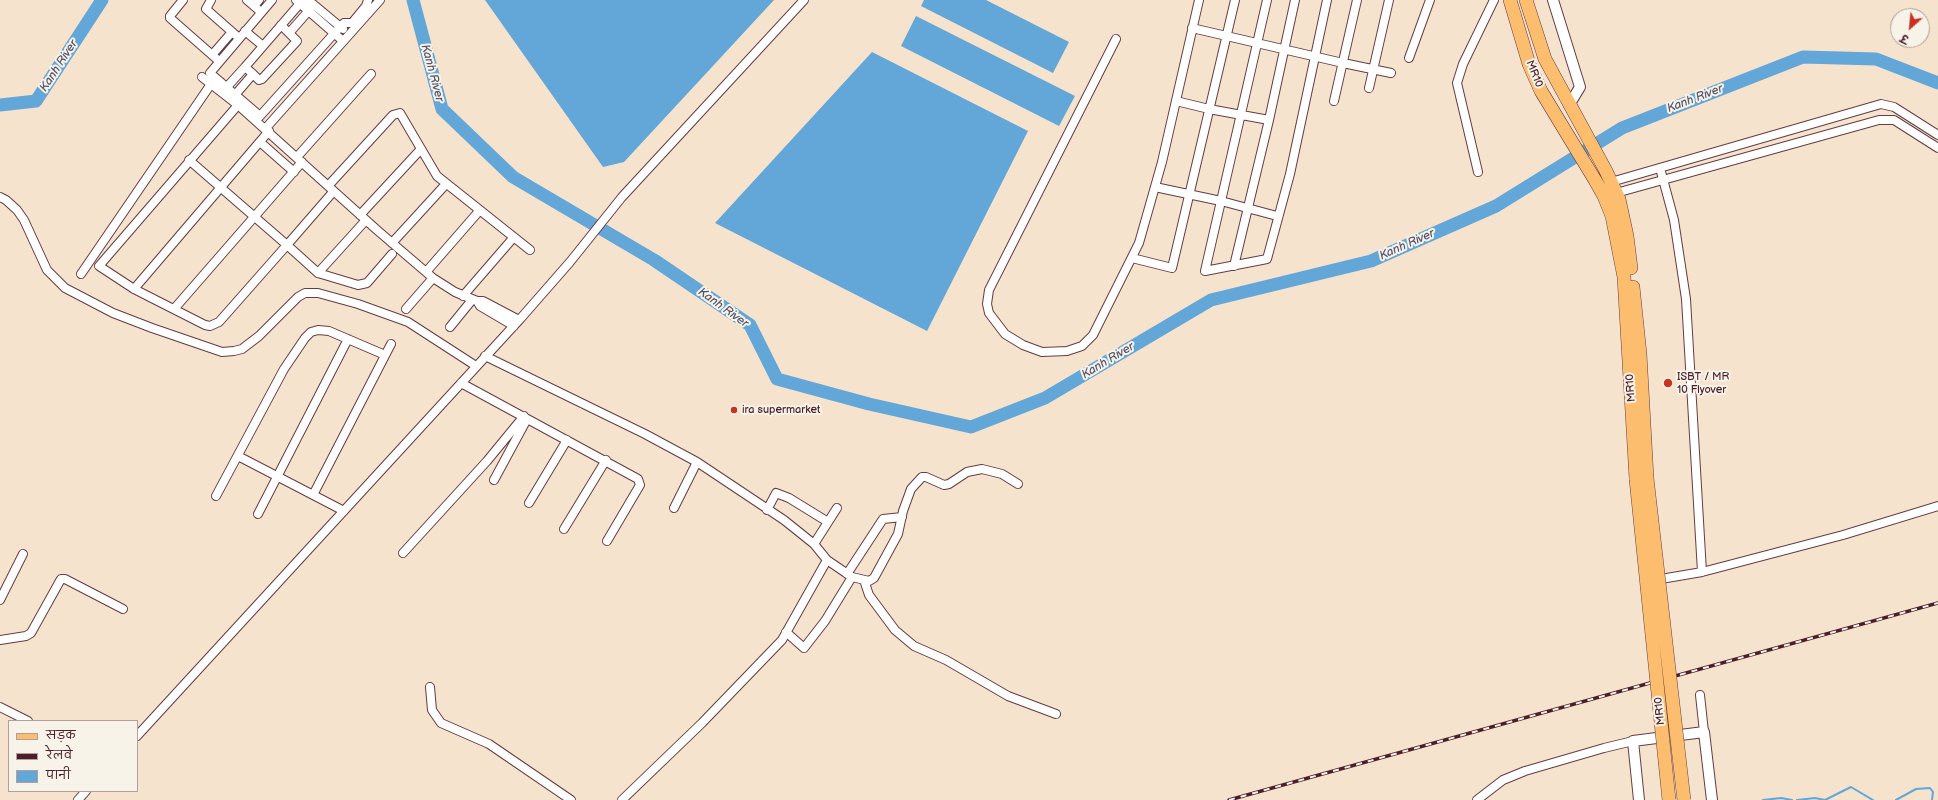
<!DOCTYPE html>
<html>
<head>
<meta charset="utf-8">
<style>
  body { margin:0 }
  #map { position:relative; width:1938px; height:800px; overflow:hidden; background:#f5e3cd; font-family:"Balsamiq Sans","Playpen Sans Deva",sans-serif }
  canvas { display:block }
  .legend { position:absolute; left:8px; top:720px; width:130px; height:72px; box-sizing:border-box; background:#f7f3e8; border:1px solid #b29e9c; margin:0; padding:5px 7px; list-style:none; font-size:12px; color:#4a1f2b }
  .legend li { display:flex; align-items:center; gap:8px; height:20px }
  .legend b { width:20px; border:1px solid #b29e9c }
  .north { position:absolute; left:1890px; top:8px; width:40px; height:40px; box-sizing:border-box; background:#f7f3e8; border:1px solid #b29e9c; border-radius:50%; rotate:207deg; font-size:11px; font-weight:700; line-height:16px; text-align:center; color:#4a1f2b }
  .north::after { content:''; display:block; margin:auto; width:14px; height:18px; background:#c8321e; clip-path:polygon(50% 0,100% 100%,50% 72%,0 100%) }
</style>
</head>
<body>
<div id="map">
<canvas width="1938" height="800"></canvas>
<ul class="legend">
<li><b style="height:5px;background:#fcbd6f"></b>सड़क</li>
<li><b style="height:5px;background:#4a1f2b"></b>रेलवे</li>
<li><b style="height:11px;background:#63a6d8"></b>पानी</li>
</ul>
<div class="north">उ</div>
</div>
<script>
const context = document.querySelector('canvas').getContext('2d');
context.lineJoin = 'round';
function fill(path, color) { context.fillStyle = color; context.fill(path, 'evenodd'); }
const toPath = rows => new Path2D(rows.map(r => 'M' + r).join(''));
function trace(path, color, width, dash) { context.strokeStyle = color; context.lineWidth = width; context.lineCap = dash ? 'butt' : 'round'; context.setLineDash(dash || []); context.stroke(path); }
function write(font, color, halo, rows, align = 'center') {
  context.font = font + ' "Balsamiq Sans",sans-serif'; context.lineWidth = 4; context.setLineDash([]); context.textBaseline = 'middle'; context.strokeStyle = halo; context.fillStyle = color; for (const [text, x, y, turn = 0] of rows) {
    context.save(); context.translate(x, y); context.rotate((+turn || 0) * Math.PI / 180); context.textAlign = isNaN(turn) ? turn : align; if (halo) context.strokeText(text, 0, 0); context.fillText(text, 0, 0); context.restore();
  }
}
fill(toPath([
  [485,0,774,0,624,162,603,167],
  [924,0,986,0,1069,42,1053,73,921,6],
  [916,16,1075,96,1059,126,901,46],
  [872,52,1028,131,927,331,715,223]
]), '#63a6d8');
trace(toPath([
  [1763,800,1781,798,1792,800],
  [1797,800,1815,798,1825,800,1851,787,1873,800],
  [1896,800,1916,789,1930,788,1933,792,1932,800]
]), '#63a6d8', 2);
trace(toPath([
  [413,0,442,109,513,177,654,260,750,325,777,379,869,404,971,427,1045,398,1211,300,1371,261,1496,206,1622,128,1803,57,1876,59,1938,83],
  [0,105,36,101,102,0]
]), '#63a6d8', 13);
const minor = toPath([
  [183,0,170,16,170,18,219,61],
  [211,0,206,9,239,38],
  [247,0,261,12],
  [272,0,210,73,260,116,340,27,344,23,352,23,366,6,368,0],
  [296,0,343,41],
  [308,0,343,29],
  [1267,0,1205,271,1267,259,1290,174,1327,0],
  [254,6,259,0],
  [1192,28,1343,63,1391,73],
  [245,31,263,46],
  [290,32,312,7],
  [1116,39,989,290,987,304,989,313,1005,334,1023,345,1042,352,1067,351,1082,346,1093,335,1139,243,1162,162,1199,0],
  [212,55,232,32],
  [1409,58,1430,0],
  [253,74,245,67,303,0],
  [202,77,238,105],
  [226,88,245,67],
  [1369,88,1389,0],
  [235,95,253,74,259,80,262,79,297,41,281,25],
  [1176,101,1209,109,1269,120],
  [1334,101,1357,0],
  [265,129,380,0],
  [260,142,294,172],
  [297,157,371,74],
  [189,160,287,245,333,192],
  [1660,168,1674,220,1686,299,1702,572],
  [1478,172,1457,83,1463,64,1494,0],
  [1611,182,1881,104,1894,107,1938,135],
  [328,186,393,115,400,113,437,176,530,250],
  [1155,187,1221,201,1277,216],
  [1616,193,1879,120,1894,120,1938,148],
  [0,197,6,200,17,210,24,220,47,270,65,288,113,313,152,328,222,352,234,351,242,349,259,336,298,297,305,293,318,293,358,304,408,322,476,366],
  [360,215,421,149],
  [392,243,446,184],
  [392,254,367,283,358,285,318,273,287,245,219,322,210,326,205,325,134,289,99,266,238,105,377,230,433,278,455,292,477,301],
  [1132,258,1172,268,1235,0],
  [1234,266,1269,120,1295,0],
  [426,272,480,210],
  [318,273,366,220],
  [81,274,211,84],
  [134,289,269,131],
  [463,296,514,237],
  [174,309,302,162],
  [406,309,433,278],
  [514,326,480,306,477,301,483,301,519,320],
  [450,327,472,300],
  [485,356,645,434,697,462,784,520,814,544,827,560,782,640,702,723,622,800],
  [461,383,638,479,640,485,607,541],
  [238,456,344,511],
  [494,480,527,419],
  [313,495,391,344],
  [216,496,284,369,305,338,311,332,318,330,329,331,385,355],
  [529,503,567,440],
  [674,508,697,462],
  [767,510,776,493,789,498,828,522],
  [258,514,348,339],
  [564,529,606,460],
  [814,544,837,508],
  [403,553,487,461,524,416],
  [827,560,852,577,869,581,874,578,898,534,903,511,911,489,922,477,926,477,944,485,949,484,967,472,982,469,1002,474,1018,484],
  [847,574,883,519,902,517],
  [864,580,869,595,895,630,914,646,946,660,1008,696,1056,714],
  [1655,580,1702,572,1843,535,1938,506],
  [0,600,23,554],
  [786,632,804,648,825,621,852,577],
  [0,640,26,636,31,633,61,579,65,579,123,609],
  [430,687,432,710,441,723,489,744,571,800],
  [1700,695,1704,732],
  [0,707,28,721],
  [137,736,521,318,570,262,622,197,804,0],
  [78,800,86,791],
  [1477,800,1503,780,1525,771,1604,748,1633,741]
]);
const tertiary = toPath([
  [1553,0,1580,87,1569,105],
  [1639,800,1633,741,1704,732,1712,800]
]);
const primary = toPath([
  [1510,0,1529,64,1541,91,1595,180,1604,196,1612,216,1624,277,1636,479],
  [1526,0,1545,59,1606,171,1619,199,1627,236,1631,268],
  [1633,287,1640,354,1647,478]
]);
trace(minor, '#643c43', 10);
trace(tertiary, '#643c43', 12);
trace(primary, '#643c43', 14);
trace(minor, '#fff', 8);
trace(tertiary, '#fff', 10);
trace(primary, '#fcbd6f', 13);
const rail = toPath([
  [1229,800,1938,603]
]);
trace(rail, '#4a1f2b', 3.5);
trace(rail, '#f7f3e8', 2, [6]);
const primaryBridge = toPath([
  [1647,478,1684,800],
  [1636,479,1669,800]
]);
trace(primaryBridge, '#643c43', 14, []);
trace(primaryBridge, '#fcbd6f', 13);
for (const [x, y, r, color] of [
  [1668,383,5,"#c8321e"],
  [734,410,4,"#c8321e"]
]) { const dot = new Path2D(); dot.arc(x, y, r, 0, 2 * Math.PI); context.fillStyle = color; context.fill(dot); trace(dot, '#f7f3e8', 1.5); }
write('11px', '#4a1f2b', '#f7f3e8', [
  ["MR10",1534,74,68],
  ["MR10",1631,388,-94],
  ["MR10",1660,711,-96]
]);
write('11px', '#4a1f2b', '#f7f3e8', [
  ["ISBT / MR",1677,377],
  ["10 Flyover",1677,390],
  ["ira supermarket",742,410]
], 'left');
write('italic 12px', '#545570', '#f7f3e8', [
  ["Kanh River",59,66,-57],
  ["Kanh River",432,73,75],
  ["Kanh River",1695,99,-21],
  ["Kanh River",1407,245,-24],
  ["Kanh River",723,308,36],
  ["Kanh River",1108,361,-31]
]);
</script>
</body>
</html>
